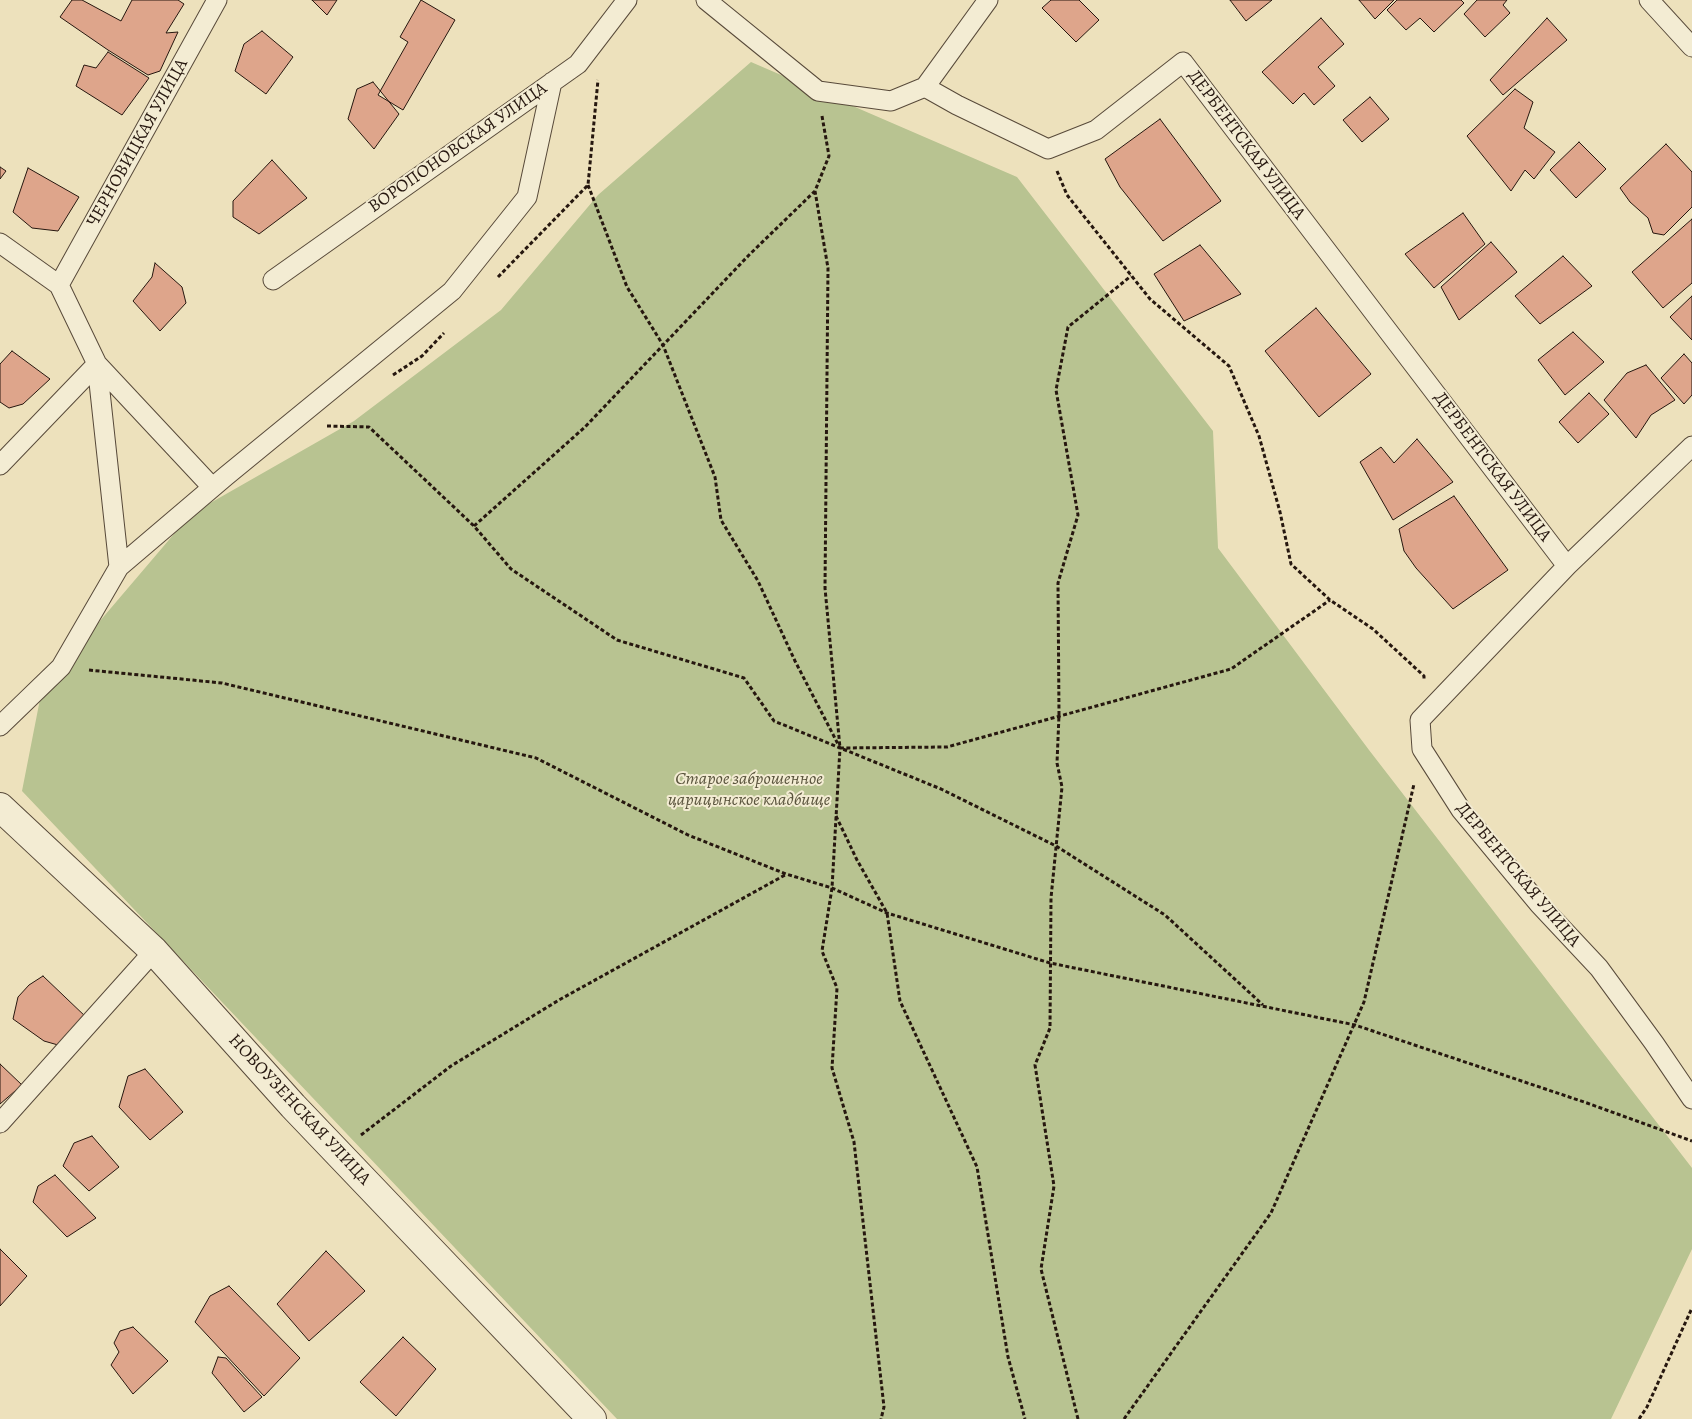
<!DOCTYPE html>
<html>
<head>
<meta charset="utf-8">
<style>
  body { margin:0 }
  canvas { display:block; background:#ede1bc }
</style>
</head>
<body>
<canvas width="1692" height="1419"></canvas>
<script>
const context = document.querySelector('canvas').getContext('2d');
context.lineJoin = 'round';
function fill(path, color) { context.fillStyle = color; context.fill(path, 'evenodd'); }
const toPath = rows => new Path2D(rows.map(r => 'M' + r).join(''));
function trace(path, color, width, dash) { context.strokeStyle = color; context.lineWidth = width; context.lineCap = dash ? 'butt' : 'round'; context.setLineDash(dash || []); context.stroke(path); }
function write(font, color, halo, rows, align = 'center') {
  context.font = font + ' Alegreya,serif'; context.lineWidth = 4; context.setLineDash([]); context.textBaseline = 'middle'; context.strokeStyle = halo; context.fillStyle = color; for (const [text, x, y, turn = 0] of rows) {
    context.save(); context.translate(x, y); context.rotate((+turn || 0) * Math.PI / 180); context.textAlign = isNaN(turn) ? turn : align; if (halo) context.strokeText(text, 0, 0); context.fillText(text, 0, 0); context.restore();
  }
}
fill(toPath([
  [751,62,1017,177,1213,431,1218,548,1369,750,1692,1168,1692,1249,1611,1419,617,1419,22,791,42,689,191,514,354,421,501,310,598,195]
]), '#b8c391');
const building = toPath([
  [72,0,82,0,121,21,132,0,178,0,184,4,166,33,178,32,160,71,148,75,108,50,60,17,72,0],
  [312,0,337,0,327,15,312,0],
  [421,0,455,20,403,110,378,95,408,42,400,37,421,0],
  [1051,0,1079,0,1099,20,1076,42,1042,8,1051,0],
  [1230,0,1272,0,1246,21,1230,0],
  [1359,0,1394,0,1375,19,1359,0],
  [1397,0,1461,0,1464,3,1434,32,1420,18,1406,30,1387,10,1397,0],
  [1477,0,1507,0,1503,5,1510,13,1485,37,1464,14,1477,0],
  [1321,18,1344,44,1318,67,1335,86,1314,105,1304,93,1293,104,1262,72,1321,18],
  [1547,18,1567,40,1503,95,1490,80,1547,18],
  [262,31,293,57,266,94,235,71,244,44,262,31],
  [108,52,149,78,122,115,76,86,84,65,96,68,108,52],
  [373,82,399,114,374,149,348,119,357,89,373,82],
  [1515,89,1533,102,1524,128,1555,152,1534,179,1525,170,1511,191,1467,136,1515,89],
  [1370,97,1389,119,1362,142,1343,120,1370,97],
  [1160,119,1221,201,1163,241,1120,187,1105,159,1160,119],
  [1579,142,1606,169,1576,198,1550,170,1579,142],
  [1666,144,1692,172,1692,207,1664,235,1653,233,1648,218,1630,202,1620,188,1666,144],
  [272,160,307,198,259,234,233,217,233,201,272,160],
  [0,167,6,171,0,179,0,167],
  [28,168,79,197,58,231,32,228,13,212,28,168],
  [1463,213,1485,244,1434,288,1405,254,1463,213],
  [1692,219,1692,283,1663,308,1632,272,1692,219],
  [1491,242,1517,272,1459,320,1441,287,1491,242],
  [1200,245,1241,294,1184,321,1154,274,1200,245],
  [1563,256,1592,286,1540,324,1515,296,1563,256],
  [155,263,182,287,186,303,160,331,133,301,152,277,155,263],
  [1692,296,1692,340,1670,317,1692,296],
  [1316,308,1371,374,1319,417,1265,351,1316,308],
  [1573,332,1604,362,1565,395,1538,360,1573,332],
  [12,351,50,379,23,404,9,408,0,402,0,364,12,351],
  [1684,354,1692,363,1692,395,1684,404,1661,378,1684,354],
  [1646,365,1675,400,1651,415,1636,438,1604,400,1627,373,1646,365],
  [1589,393,1609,414,1578,443,1559,422,1589,393],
  [1417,439,1453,482,1393,520,1360,462,1381,447,1394,463,1417,439],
  [1454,496,1508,570,1453,609,1416,568,1404,551,1399,529,1454,496],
  [43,976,87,1018,58,1045,44,1041,13,1019,18,997,29,985,43,976],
  [0,1064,22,1085,0,1104,0,1064],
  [145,1069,183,1112,150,1140,119,1107,128,1076,145,1069],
  [92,1136,119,1167,89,1191,63,1166,74,1143,92,1136],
  [55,1175,96,1218,67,1237,33,1202,38,1186,55,1175],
  [0,1249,27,1276,0,1306,0,1249],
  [326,1251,365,1291,309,1341,277,1304,326,1251],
  [229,1286,300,1358,264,1396,195,1322,210,1296,229,1286],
  [133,1327,168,1361,133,1394,111,1365,119,1352,114,1343,120,1331,133,1327],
  [403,1337,436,1369,396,1416,360,1382,403,1337],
  [218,1357,226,1358,262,1397,244,1412,212,1373,218,1357]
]);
fill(building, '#dea58b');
trace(building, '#26170f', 1);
const service = toPath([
  [706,0,818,91,891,101,925,87],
  [1649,0,1692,47],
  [925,87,957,105,1048,149,1096,130,1183,62,1567,566,1420,720,1422,749,1461,810,1539,904,1599,968,1654,1043,1692,1099],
  [925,87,988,0],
  [0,243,59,285,97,364,119,567,61,667,0,726],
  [273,280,578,64,627,0],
  [59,285,217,0],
  [0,465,97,364,212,487],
  [1567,566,1692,446],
  [119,567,226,476,452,291,527,197,552,82],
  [0,1123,154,951]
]);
const minor = toPath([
  [0,807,154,951,293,1106,592,1419]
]);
trace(service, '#584a3a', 21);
trace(minor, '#584a3a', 30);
trace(toPath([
  [822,116,829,156,815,191,828,268,825,588,840,748,947,747,1231,669,1330,600],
  [1057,171,1067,195,1150,299,1229,366,1259,436,1280,512,1291,564,1330,600,1373,629,1424,676,1424,679],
  [588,185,627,287,663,345,715,477,721,520,758,581,795,661,840,748,832,888,822,951,837,988,832,1068,854,1142,884,1407,881,1419],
  [498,277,588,185,598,80],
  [393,375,422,356,444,333],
  [327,426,369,427,474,526,511,569,617,640,744,678,774,721,941,789,1056,846,1165,915,1263,1005],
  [474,526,585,427,749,255,815,191],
  [89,670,222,683,536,758,688,835,786,874,832,888,887,913,1050,963,1355,1025,1587,1103,1692,1141],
  [836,816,857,860,887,913,900,1001,977,1167,1008,1357,1025,1419],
  [361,1135,451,1066,559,1000,785,875],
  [1078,1419,1041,1269,1054,1186,1035,1065,1050,1028,1051,898,1062,787,1057,763,1059,715,1058,583,1078,515,1056,390,1068,327,1131,276],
  [1124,1419,1271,1213,1364,1002,1414,784],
  [1639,1419,1647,1407,1692,1308]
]), '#26170f', 3, [4, 2.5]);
trace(service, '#f3ecd3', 19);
trace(minor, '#f3ecd3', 28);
write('18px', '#26170f', '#f3ecd3', [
  ["ЧЕРНОВИЦКАЯ УЛИЦА",138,143,-61],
  ["ДЕРБЕНТСКАЯ УЛИЦА",1246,145,53],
  ["ВОРОПОНОВСКАЯ УЛИЦА",458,148,-35],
  ["ДЕРБЕНТСКАЯ УЛИЦА",1492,467,53],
  ["ДЕРБЕНТСКАЯ УЛИЦА",1518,875,50],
  ["НОВОУЗЕНСКАЯ УЛИЦА",299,1110,47]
]);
write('italic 18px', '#59533c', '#f3ecd3', [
  ["Старое заброшенное",749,780],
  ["царицынское кладбище",749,801]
]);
</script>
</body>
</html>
